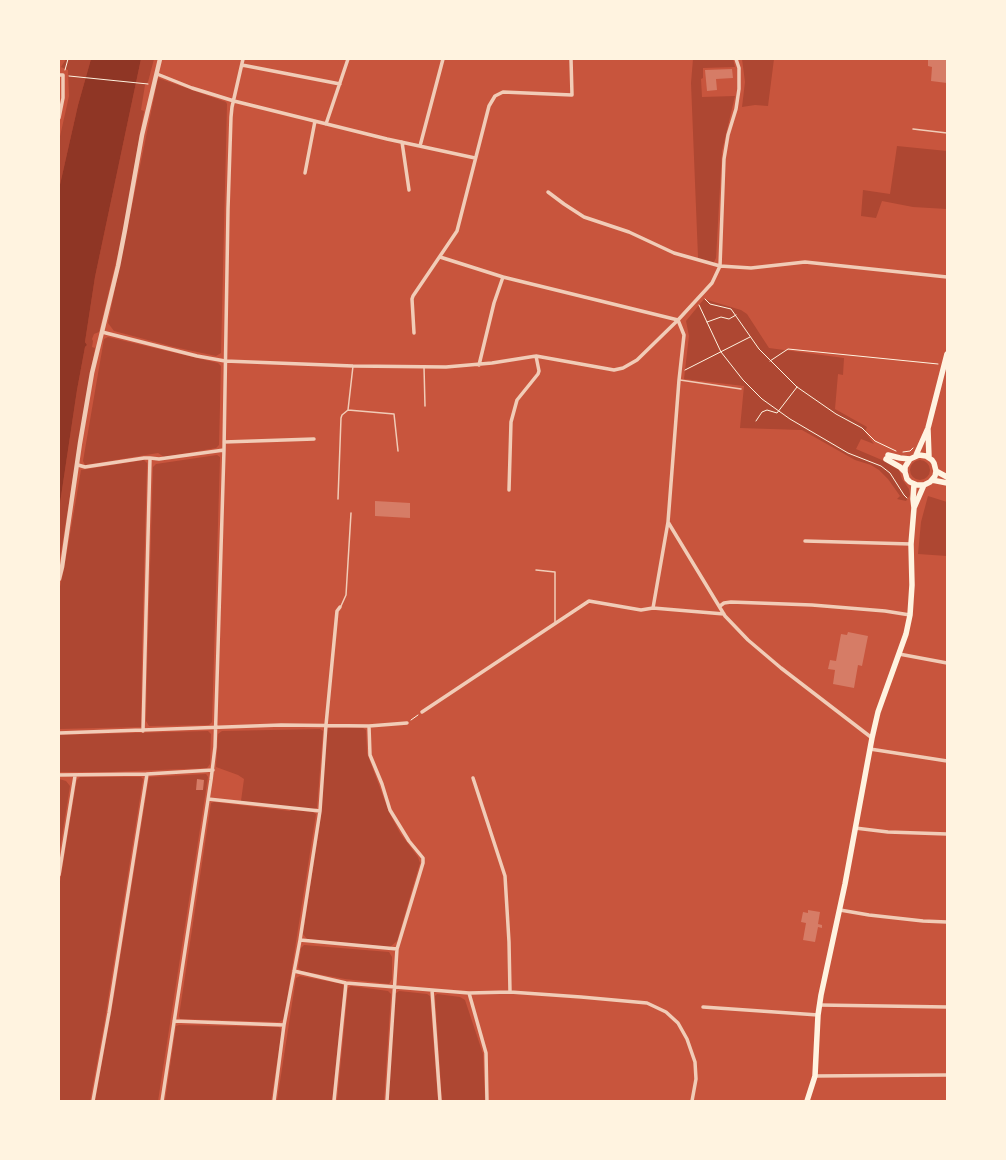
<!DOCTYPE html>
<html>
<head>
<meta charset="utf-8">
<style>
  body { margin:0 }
  #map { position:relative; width:1006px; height:1160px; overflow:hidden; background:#c8553d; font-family:"Public Sans",sans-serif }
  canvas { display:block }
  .frame { position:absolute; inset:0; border:60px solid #fff3e0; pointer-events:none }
</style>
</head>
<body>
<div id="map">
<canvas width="1006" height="1160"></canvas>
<div class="frame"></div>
</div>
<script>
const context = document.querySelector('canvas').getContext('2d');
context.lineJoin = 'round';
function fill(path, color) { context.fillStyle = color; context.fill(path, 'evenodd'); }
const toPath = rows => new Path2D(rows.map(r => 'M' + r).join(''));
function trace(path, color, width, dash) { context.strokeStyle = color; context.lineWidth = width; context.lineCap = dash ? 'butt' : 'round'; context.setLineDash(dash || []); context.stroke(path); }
fill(toPath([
  [66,59,91,59,78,105,59,189,59,141,69,96,68,70,61,67],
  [141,59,154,59,148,82,145,85,141,110,144,111,122,237,99,332,94,334,92,339,93,341,92,347,95,348,87,391,59,564,59,510,77,390,85,347,87,345,85,342,95,277],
  [693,59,733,59,735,67,703,68,703,78,701,79,702,97,735,96,722,151,716,258,713,264,698,260,698,257,691,83],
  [742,59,774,59,768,106,755,105,742,107,745,82],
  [158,78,226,102,227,104,221,353,216,356,174,347,114,331,108,323],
  [897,146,947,151,947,209,913,207,882,201,876,218,861,216,863,190,890,194],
  [704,299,741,310,747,314,769,348,844,358,843,375,838,374,835,409,867,427,865,432,874,444,861,439,856,449,896,466,899,470,902,479,909,489,910,495,906,501,897,499,900,496,888,479,879,470,871,465,855,460,802,430,740,428,744,386,684,379,689,336,686,321],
  [108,337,218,363,221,366,219,445,216,448,164,457,158,453,85,465,83,461,104,339],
  [217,455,220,457,212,722,209,725,149,726,146,721,147,670,153,467,156,464],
  [144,460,147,463,142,649,141,727,59,729,59,591,64,569,81,470],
  '910 470a10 10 0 1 1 20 0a10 10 0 1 1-20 0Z',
  [928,496,947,502,947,556,918,554,921,522],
  [327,728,363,728,366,730,367,753,389,812,400,833,418,857,420,863,397,941,390,947,307,939,303,934,321,815],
  [320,729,323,731,317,808,310,810,241,801,244,779,238,775,216,767,218,734,222,731],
  [208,731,211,734,210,764,207,768,110,772,59,772,59,735],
  [206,774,208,777,158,1101,95,1101,114,996,149,777],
  [80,777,141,777,143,779,104,1025,90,1101,59,1101,59,888,76,784,77,780],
  [59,779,66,781,70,786,59,855],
  [214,802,290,811,291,810,313,812,316,814,284,1019,279,1022,180,1019,179,1016,211,803],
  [304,945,389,952,392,957,392,979,389,984,345,979,301,971,298,968,301,948],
  [300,976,342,984,344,987,332,1101,277,1101,296,978],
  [351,986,388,991,391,994,384,1101,337,1101,348,988],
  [399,991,427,994,430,996,438,1101,388,1101,395,994],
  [437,994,460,997,465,1000,483,1054,485,1101,442,1101,435,996],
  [179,1025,279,1027,282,1030,271,1101,165,1101,176,1026]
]), '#ae4732');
fill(toPath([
  [91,59,141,59,95,277,85,342,87,345,85,347,77,390,59,510,59,189,78,105]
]), '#8f3625');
fill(toPath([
  [928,59,947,59,947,83,931,81,932,67,928,66],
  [732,69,733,78,716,79,717,90,707,91,705,70],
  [375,501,410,503,410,518,375,516],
  [848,632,868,636,862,666,858,665,854,688,833,684,835,670,828,669,830,660,836,661,841,634,847,635],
  [197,779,204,780,203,790,196,790],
  [808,910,820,912,818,924,822,925,822,928,818,927,815,942,803,940,806,923,801,922,803,912,808,913]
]), '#d67c66');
trace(toPath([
  [65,70,68,59],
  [69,76,148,84],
  [705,299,710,304,731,309,759,349,797,387,836,414,862,428,875,441,896,451],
  [699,305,721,352,743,380,762,399,790,419,848,453,881,466,890,473,904,495,907,498],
  [707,322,721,317,729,319,736,315],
  [770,361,788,349,938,364],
  [685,370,750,337],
  [756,421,762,412,767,410,777,413,797,387],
  [903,452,910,451,913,448],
  [411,720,418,715]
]), '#fff3e0', 1);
trace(toPath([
  [913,129,947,133],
  [424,367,425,406],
  [680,380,741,389],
  [348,410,394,414,398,451],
  [338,499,341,418,342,415,348,410,353,366],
  [536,570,555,572,555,622],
  [341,606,346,595,351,513]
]), '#f1ccb7', 1.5);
trace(toPath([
  [242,65,340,84],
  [157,74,192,88,234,101,387,139,475,158],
  [59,75,63,75,63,98,59,118],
  [326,124,348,59],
  [402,142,409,190],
  [420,146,443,59],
  [305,173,315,121],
  [548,192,564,204,584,217,629,232,674,253,720,266,751,268,805,262,947,277],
  [440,257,503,277,678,320],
  [678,320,684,335,679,380,668,522,725,616,748,640,781,668,872,738],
  [102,332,197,356,225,361,353,366,446,367,492,363,536,356,614,370,623,368,637,360,678,320,712,283,720,266,724,159,728,135,736,109,739,89,739,68,736,59],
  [414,333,412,299,413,296,457,231,489,106,495,96,503,92,572,95,571,59],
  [479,365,494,303,503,277],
  [224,442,314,439],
  [150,458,159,459,224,450],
  [78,465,85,467,144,458,150,458,143,731],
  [509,490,511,422,517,400,538,374,539,371,536,356],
  [805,541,911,544],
  [720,606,724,603,731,602,812,605,885,611,910,615],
  [653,608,668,522],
  [899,654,947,663],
  [422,712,589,601,641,610,653,608,724,614],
  [59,733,281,725,369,726],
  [870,749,947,761],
  [59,775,147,774,213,770],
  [473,778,505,876,509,942,510,992],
  [208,799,320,811],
  [855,828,888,832,947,834],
  [59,875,75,776],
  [840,910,869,915,923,921,947,922],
  [300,940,397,949],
  [294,971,346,983,469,993,510,992,581,997,647,1003,666,1012,678,1023,687,1039,695,1062,696,1079,692,1101],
  [432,990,440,1101],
  [469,993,486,1053,487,1101],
  [819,1005,947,1007],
  [703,1007,818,1015],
  [174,1021,284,1025],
  [815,1076,947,1075],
  [93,1101,109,1013,147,774],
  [162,1101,211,780,215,747,224,450,228,209,231,117,232,107,243,59],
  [274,1101,284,1025,300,940,320,811,326,725,337,611,340,607],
  [334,1101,346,983],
  [387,1101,397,949,423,863,423,858,409,841,390,810,382,784,370,755,369,726,407,723]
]), '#f1ccb7', 3.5);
trace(toPath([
  [59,579,62,567,80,443,92,373,118,266,125,230,142,135,160,59]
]), '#f1ccb7', 4.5);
trace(toPath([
  [928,430,929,457],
  [888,455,900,458,910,459],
  [916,455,928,428,947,354],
  [886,459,900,467,905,472,907,479,910,482,917,485,924,485,930,482,935,476,936,471,934,463,932,460,926,456,919,455,910,459,905,467,905,472],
  [936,471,947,477],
  [932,480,947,483],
  [914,508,924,485],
  [807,1101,815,1076,818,1015,821,995,845,884,872,738,878,712,906,634,910,615,912,585,911,544,914,508,913,499,914,484]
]), '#fff3e0', 5.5);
</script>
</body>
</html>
